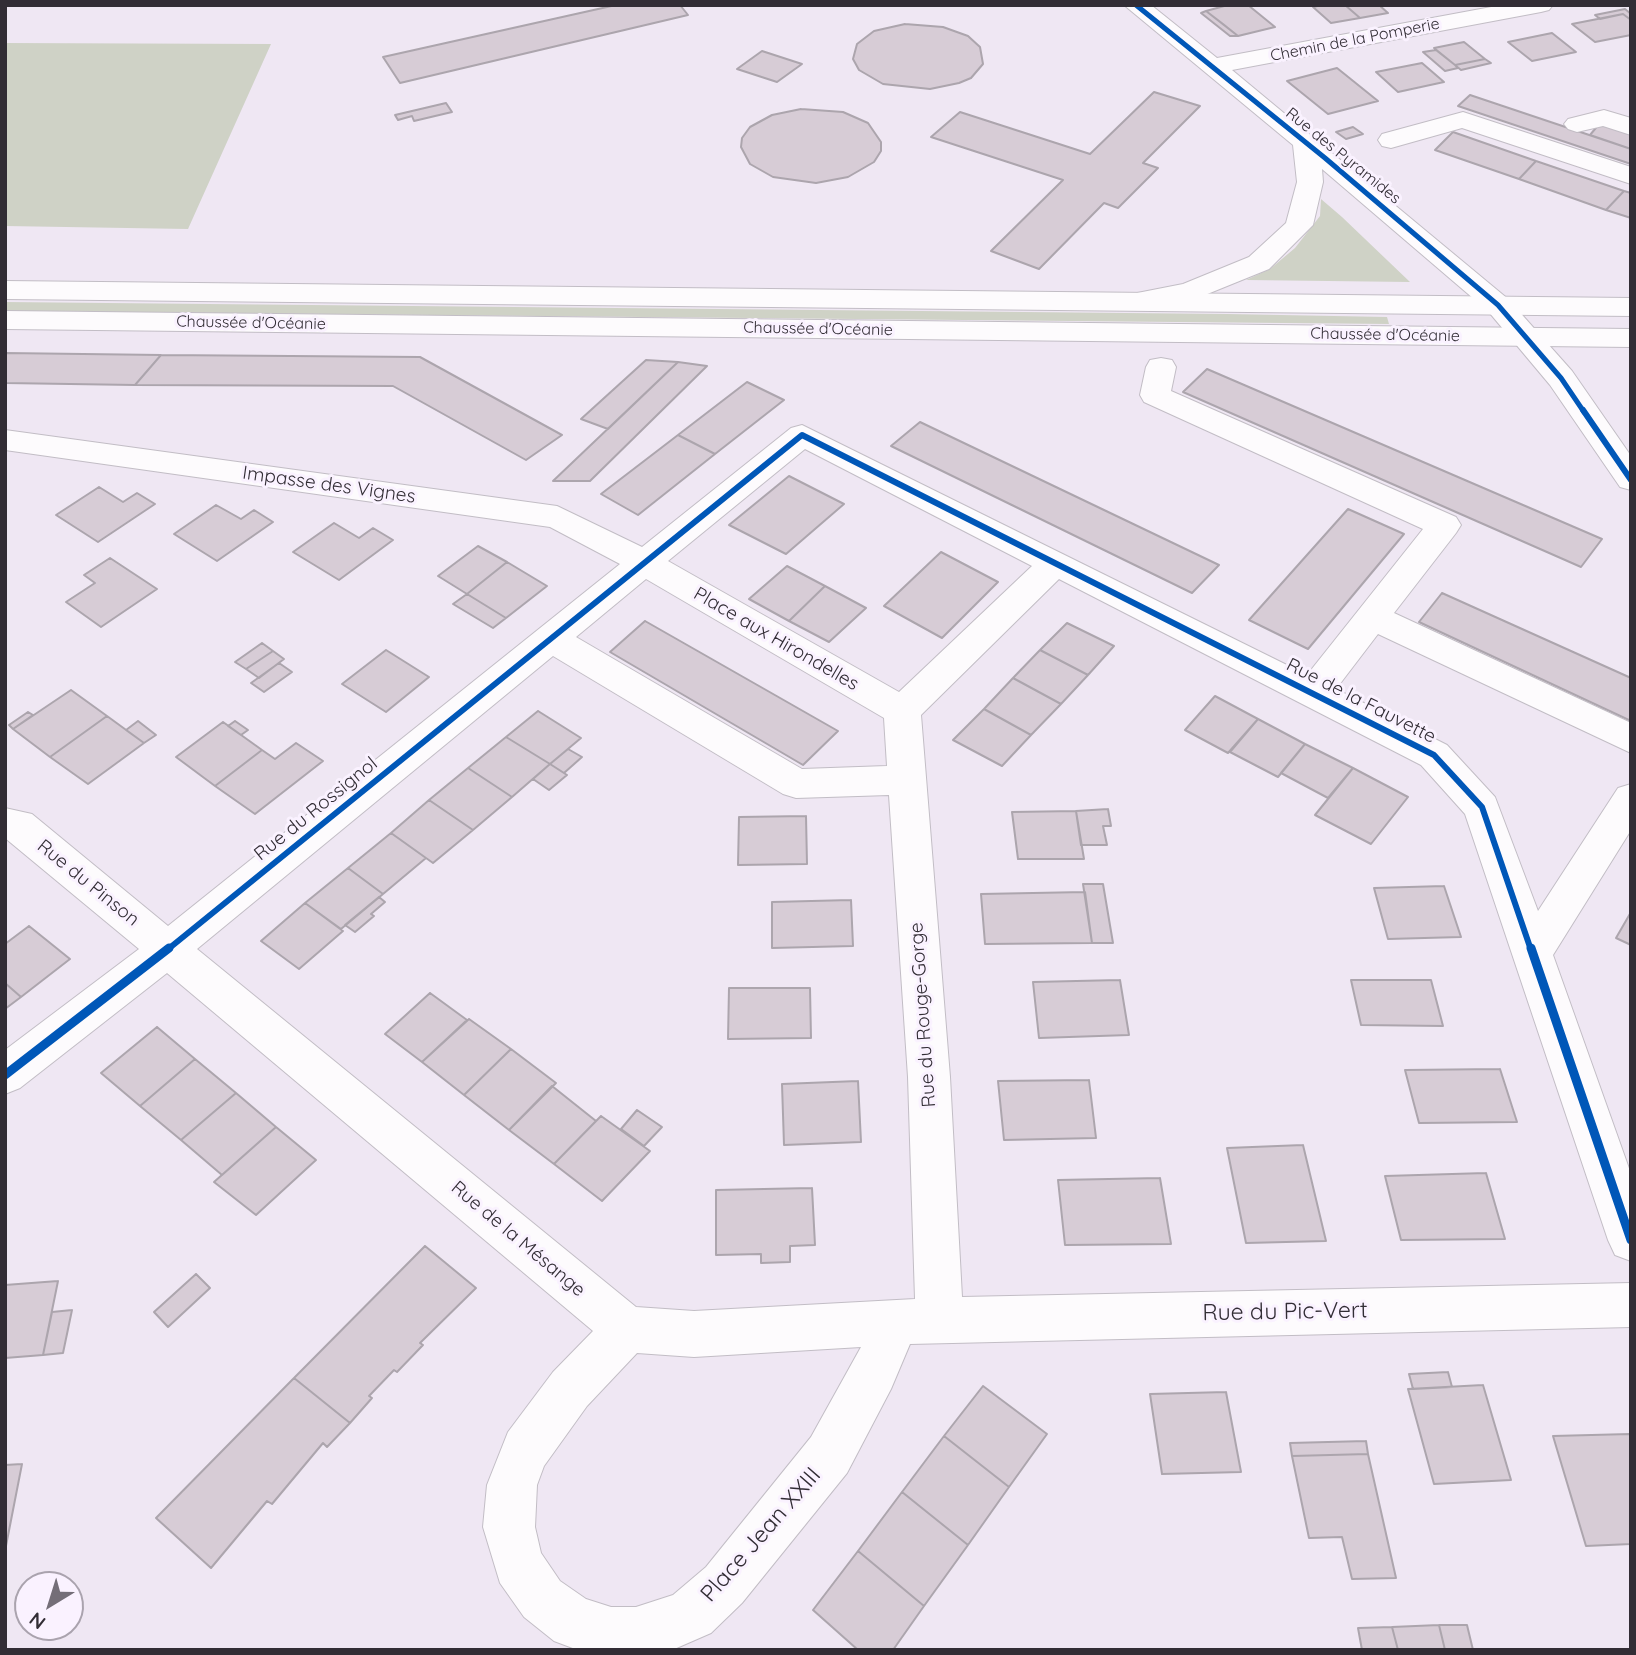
<!DOCTYPE html>
<html>
<head>
<meta charset="utf-8">
<style>
  body { margin:0 }
  #map { position:relative; width:1636px; height:1655px; overflow:hidden; background:#efe7f3; font-family:Quicksand,sans-serif }
  canvas { display:block }
  .frame { position:absolute; inset:0; border:7px solid #322d35; pointer-events:none }
  .north { position:absolute; left:14px; top:1571px; width:70px; height:70px; box-sizing:border-box; background:#faf2ff; border:2px solid #aaa3ae; border-radius:50%; rotate:218deg; font-size:19px; font-weight:700; line-height:28px; text-align:center; color:#322d35 }
  .north::after { content:''; display:block; margin:auto; width:24px; height:32px; background:#746e78; clip-path:polygon(50% 0,100% 100%,50% 72%,0 100%) }
</style>
</head>
<body>
<div id="map">
<canvas width="1636" height="1655"></canvas>
<div class="frame"></div>
<div class="north">N</div>
</div>
<script>
const context = document.querySelector('canvas').getContext('2d');
context.lineJoin = 'round';
function fill(path, color) { context.fillStyle = color; context.fill(path, 'evenodd'); }
const toPath = rows => new Path2D(rows.map(r => 'M' + r).join(''));
function trace(path, color, width, dash) { context.strokeStyle = color; context.lineWidth = width; context.lineCap = dash ? 'butt' : 'round'; context.setLineDash(dash || []); context.stroke(path); }
function write(font, color, halo, rows, align = 'center') {
  context.font = font + ' Quicksand,sans-serif'; context.lineWidth = 6; context.setLineDash([]); context.textBaseline = 'middle'; context.strokeStyle = halo; context.fillStyle = color; for (const [text, x, y, turn = 0] of rows) {
    context.save(); context.translate(x, y); context.rotate((+turn || 0) * Math.PI / 180); context.textAlign = isNaN(turn) ? turn : align; if (halo) context.strokeText(text, 0, 0); context.fillText(text, 0, 0); context.restore();
  }
}
fill(toPath([
  [5,43,271,44,188,229,5,226],
  [1321,199,1342,217,1410,282,1246,280,1270,269,1295,248,1320,216],
  [5,302,1227,314,1387,317,1389,324,5,311]
]), '#cfd2c6');
const building = toPath([
  [616,5,680,5,688,15,400,83,383,57,616,5],
  [1228,5,1248,5,1275,27,1238,36,1206,11,1228,5],
  [1322,5,1345,5,1360,18,1331,23,1313,7,1322,5],
  [1345,5,1379,5,1388,13,1360,18,1345,5],
  [1625,9,1631,14,1631,20,1623,14,1600,19,1595,15,1625,9],
  [1206,11,1223,24,1238,36,1230,36,1201,13,1206,11],
  [1623,14,1631,20,1631,35,1595,42,1572,24,1623,14],
  [905,24,943,27,968,36,980,47,983,64,971,78,959,83,930,89,883,84,859,70,853,59,857,44,874,31,905,24],
  [1552,33,1576,52,1532,61,1508,42,1552,33],
  [1464,42,1485,59,1455,65,1434,48,1464,42],
  [1436,50,1455,65,1458,68,1445,71,1423,52,1436,50],
  [762,51,802,64,777,82,737,69,762,51],
  [1485,59,1491,63,1461,70,1455,65,1485,59],
  [1422,63,1444,82,1398,92,1376,72,1422,63],
  [1337,68,1378,101,1328,114,1287,81,1337,68],
  [1154,92,1200,106,1143,163,1158,168,1118,208,1104,203,1039,269,991,251,1063,180,931,137,960,112,1090,154,1154,92],
  [1470,95,1631,149,1631,164,1458,106,1470,95],
  [446,103,452,112,414,121,412,116,398,120,395,115,446,103],
  [801,109,843,112,868,123,881,142,881,151,874,162,848,177,816,183,773,177,750,164,741,147,742,138,750,127,772,115,801,109],
  [1600,123,1631,134,1631,149,1590,135,1600,123],
  [1353,127,1363,134,1346,139,1336,132,1353,127],
  [1453,132,1536,161,1519,179,1435,150,1453,132],
  [1536,161,1624,191,1606,210,1519,179,1536,161],
  [1624,191,1631,193,1631,218,1606,210,1624,191],
  [5,353,161,355,135,385,5,383,5,353],
  [161,355,420,357,562,435,526,460,393,386,135,385,161,355],
  [646,360,678,362,608,429,581,419,646,360],
  [678,362,707,366,590,481,553,481,678,362],
  [1207,369,1602,539,1581,567,1183,392,1207,369],
  [747,382,784,400,715,454,678,435,747,382],
  [920,422,1219,565,1192,593,891,446,920,422],
  [678,435,715,454,638,515,601,494,678,435],
  [789,476,844,504,786,554,729,525,789,476],
  [99,487,123,502,137,493,155,504,98,542,56,515,99,487],
  [216,505,241,519,254,510,273,522,217,561,174,534,216,505],
  [1348,509,1404,534,1308,649,1249,620,1348,509],
  [334,523,359,538,373,528,393,540,339,580,293,552,334,523],
  [478,546,507,562,467,594,438,576,478,546],
  [941,552,998,582,942,638,884,606,941,552],
  [110,558,157,589,101,627,66,602,95,583,84,575,110,558],
  [507,562,547,586,506,618,467,594,507,562],
  [787,566,825,586,789,621,749,599,787,566],
  [825,586,866,608,829,642,789,621,825,586],
  [1442,593,1631,678,1631,721,1419,622,1442,593],
  [467,594,506,618,493,628,453,604,467,594],
  [645,621,838,731,803,765,610,652,645,621],
  [1067,623,1114,646,1088,675,1040,650,1067,623],
  [262,643,273,651,246,669,235,662,262,643],
  [386,650,429,677,386,712,342,684,386,650],
  [1040,650,1088,675,1061,704,1013,678,1040,650],
  [273,651,284,659,259,678,246,669,273,651],
  [279,663,292,672,264,692,251,683,279,663],
  [1013,678,1061,704,1031,735,984,709,1013,678],
  [71,690,107,716,50,757,13,729,71,690],
  [1215,696,1258,719,1228,753,1185,730,1215,696],
  [984,709,1031,735,1002,766,953,740,984,709],
  [538,711,581,738,550,764,506,737,538,711],
  [28,712,33,715,13,729,9,725,28,712],
  [107,716,144,743,88,784,50,757,107,716],
  [1258,719,1305,744,1278,777,1230,752,1258,719],
  [138,721,156,735,144,743,126,730,138,721],
  [235,721,248,730,241,735,228,726,235,721],
  [223,722,262,750,215,786,176,757,223,722],
  [506,737,550,764,512,797,468,768,506,737],
  [296,743,323,761,255,814,215,786,262,750,275,759,296,743],
  [1305,744,1353,768,1328,798,1281,773,1305,744],
  [568,749,582,757,564,773,550,764,568,749],
  [550,764,567,775,549,790,533,779,550,764],
  [468,768,512,797,473,830,429,800,468,768],
  [1353,768,1408,797,1371,844,1315,815,1353,768],
  [429,800,473,830,433,863,391,833,429,800],
  [1108,809,1111,826,1103,826,1107,845,1081,845,1076,811,1108,809],
  [1076,811,1084,859,1018,859,1012,812,1076,811],
  [806,816,807,864,738,865,739,817,806,816],
  [391,833,426,858,383,894,348,868,391,833],
  [348,868,383,894,341,929,305,903,348,868],
  [1083,884,1103,884,1113,943,1092,943,1083,884],
  [1444,886,1461,937,1388,939,1374,888,1444,886],
  [1085,892,1092,943,985,944,981,894,1085,892],
  [379,897,385,902,371,914,374,916,355,932,345,925,379,897],
  [851,900,853,946,772,948,772,902,851,900],
  [305,903,343,931,299,969,261,941,305,903],
  [1631,912,1631,945,1616,938,1631,912],
  [29,926,70,959,21,997,5,983,5,944,29,926],
  [1120,980,1129,1035,1039,1038,1033,982,1120,980],
  [1351,980,1431,980,1443,1026,1361,1025,1351,980],
  [5,983,21,997,5,1009,5,983],
  [729,988,810,988,811,1038,728,1039,729,988],
  [430,993,467,1020,422,1062,385,1034,430,993],
  [469,1019,511,1049,464,1095,422,1062,469,1019],
  [157,1027,195,1059,140,1106,101,1073,157,1027],
  [511,1049,556,1083,509,1130,464,1095,511,1049],
  [195,1059,236,1093,181,1140,140,1106,195,1059],
  [1500,1069,1517,1122,1419,1123,1405,1070,1500,1069],
  [1089,1080,1096,1138,1004,1140,998,1081,1089,1080],
  [858,1081,861,1142,784,1145,782,1084,858,1081],
  [552,1086,596,1121,554,1164,509,1130,552,1086],
  [236,1093,276,1127,222,1175,181,1140,236,1093],
  [637,1110,662,1127,644,1146,621,1129,637,1110],
  [601,1116,650,1151,602,1201,554,1164,601,1116],
  [276,1127,316,1160,256,1215,214,1182,276,1127],
  [1303,1145,1326,1241,1246,1243,1227,1148,1303,1145],
  [1486,1173,1505,1239,1401,1240,1385,1176,1486,1173],
  [1160,1178,1171,1244,1065,1245,1058,1180,1160,1178],
  [812,1188,815,1245,790,1246,790,1262,761,1263,761,1254,716,1255,716,1190,812,1188],
  [425,1246,476,1288,420,1343,423,1345,397,1372,394,1370,369,1396,372,1398,350,1423,294,1378,425,1246],
  [196,1274,210,1288,168,1327,154,1312,196,1274],
  [58,1281,43,1355,5,1358,5,1285,58,1281],
  [72,1310,63,1353,43,1355,52,1312,72,1310],
  [1448,1372,1452,1387,1413,1389,1409,1374,1448,1372],
  [294,1378,350,1423,327,1447,323,1443,272,1504,267,1501,211,1568,156,1518,294,1378],
  [1483,1385,1511,1480,1434,1484,1408,1389,1483,1385],
  [983,1386,1047,1434,1009,1487,944,1436,983,1386],
  [1226,1392,1241,1472,1162,1474,1150,1394,1226,1392],
  [1630,1434,1631,1544,1586,1546,1553,1436,1630,1434],
  [944,1436,1009,1487,968,1545,902,1492,944,1436],
  [1366,1441,1368,1454,1292,1456,1290,1443,1366,1441],
  [1368,1454,1396,1578,1352,1579,1342,1537,1309,1538,1292,1456,1368,1454],
  [22,1464,5,1551,5,1465,22,1464],
  [902,1492,968,1545,924,1606,858,1551,902,1492],
  [858,1551,924,1606,893,1650,858,1650,813,1610,858,1551],
  [1439,1625,1445,1650,1398,1650,1392,1627,1439,1625],
  [1439,1625,1467,1625,1473,1650,1445,1650,1439,1625],
  [1392,1627,1398,1650,1362,1650,1358,1628,1392,1627]
]);
fill(building, '#d7ccd6');
trace(building, '#aca5ad', 2);
const minor = toPath([
  [1124,5,1151,5,1217,58,1502,5,1553,5,1549,10,1541,12,1232,70,1508,299,1572,371,1631,456,1631,490,1620,487,1550,385,1488,311,1322,169,1323,182,1313,225,1269,269,1200,297,1137,310,1127,307,1122,301,1127,295,1183,284,1249,257,1286,223,1297,182,1293,145,1124,5],
  [1604,110,1631,118,1631,135,1603,126,1577,132,1568,129,1564,124,1568,119,1604,110],
  [1463,112,1631,167,1631,184,1462,128,1391,148,1382,146,1378,140,1382,134,1463,112],
  [1161,358,1172,360,1176,367,1171,391,1456,517,1461,525,1456,533,1394,613,1631,723,1631,753,1378,634,1336,689,1447,745,1495,797,1538,911,1618,788,1631,784,1631,830,1553,955,1631,1174,1631,1261,1615,1255,1608,1240,1465,814,1421,765,1059,579,921,715,950,1077,962,1297,1631,1283,1631,1327,910,1344,891,1389,847,1473,742,1603,711,1633,672,1650,578,1650,554,1641,524,1617,500,1583,483,1527,487,1485,508,1432,553,1372,593,1331,167,973,20,1088,5,1094,5,1050,139,949,5,838,5,808,32,814,168,926,620,564,550,527,5,450,5,430,557,506,642,547,791,428,802,425,1307,675,1423,529,1144,402,1140,395,1146,367,1150,360,1161,358],
  [805,449,1032,566,899,692,668,561,805,449],
  [646,579,884,718,887,766,802,769,576,637,646,579],
  [553,656,783,794,796,798,889,795,908,1077,915,1299,694,1311,636,1307,197,949,553,656],
  [861,1347,811,1437,706,1567,673,1595,636,1607,611,1607,586,1599,560,1581,541,1553,535,1527,537,1485,544,1466,587,1406,637,1353,694,1357,861,1347]
]);
const major = toPath([
  [5,281,1631,298,1631,316,5,299,5,281],
  [5,311,1631,329,1631,347,5,329,5,311]
]);
trace(minor, '#c2bdc5', 2);
trace(major, '#c2bdc5', 2);
fill(minor, '#fdfbfd');
fill(major, '#fdfbfd');
trace(toPath([
  [1136,5,1325,158,1498,305,1561,378,1584,412]
]), '#0057b8', 5);
trace(toPath([
  [1583,410,1631,480],
  [167,950,802,435,1434,755,1482,807,1531,950]
]), '#0057b8', 6);
trace(toPath([
  [1531,948,1631,1240],
  [5,1075,169,948]
]), '#0057b8', 9);
write('16px', '#322d35', '#faf2ff', [
  ["Chemin de la Pomperie",1355,40,-11],
  ["Rue des Pyramides",1343,156,39],
  ["Chaussée d'Océanie",251,323,1],
  ["Chaussée d'Océanie",818,329,1],
  ["Chaussée d'Océanie",1385,335,1]
]);
write('19px', '#322d35', '#faf2ff', [
  ["Impasse des Vignes",329,485,8],
  ["Place aux Hirondelles",776,639,30],
  ["Rue de la Fauvette",1361,701,27],
  ["Rue du Rossignol",316,809,-39],
  ["Rue du Pinson",88,883,39],
  ["Rue du Rouge-Gorge",923,1015,-94],
  ["Rue de la Mésange",518,1239,40]
]);
write('23px', '#322d35', '#faf2ff', [
  ["Rue du Pic-Vert",1285,1312,-1],
  ["Place Jean XXIII",761,1535,-49]
]);
</script>
</body>
</html>
